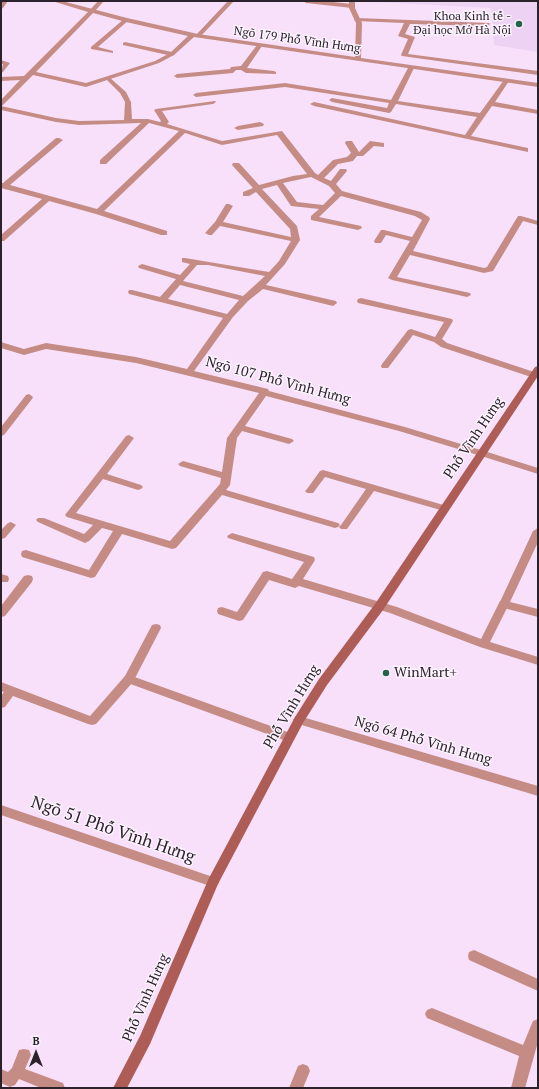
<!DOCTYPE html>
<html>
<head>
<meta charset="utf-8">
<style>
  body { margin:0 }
  #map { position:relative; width:539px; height:1089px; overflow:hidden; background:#f8e0fb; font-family:"PT Serif",serif }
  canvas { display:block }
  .frame { position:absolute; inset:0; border:2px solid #2b222c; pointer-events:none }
  .north { position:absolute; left:16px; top:1033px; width:40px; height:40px; -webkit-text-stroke:3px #fcf3fe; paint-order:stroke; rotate:0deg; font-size:11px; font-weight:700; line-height:16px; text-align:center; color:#2b222c }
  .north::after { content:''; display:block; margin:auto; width:14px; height:18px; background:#2b222c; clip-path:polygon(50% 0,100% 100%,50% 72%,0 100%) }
</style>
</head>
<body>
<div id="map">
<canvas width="539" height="1089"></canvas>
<div class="frame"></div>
<div class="north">B</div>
</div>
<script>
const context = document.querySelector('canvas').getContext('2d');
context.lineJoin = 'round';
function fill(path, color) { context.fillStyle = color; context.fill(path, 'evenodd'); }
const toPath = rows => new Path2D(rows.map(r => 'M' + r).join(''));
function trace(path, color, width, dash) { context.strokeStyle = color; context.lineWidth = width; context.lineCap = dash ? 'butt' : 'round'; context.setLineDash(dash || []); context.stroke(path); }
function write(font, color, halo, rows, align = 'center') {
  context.font = font + ' "PT Serif",serif'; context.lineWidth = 3; context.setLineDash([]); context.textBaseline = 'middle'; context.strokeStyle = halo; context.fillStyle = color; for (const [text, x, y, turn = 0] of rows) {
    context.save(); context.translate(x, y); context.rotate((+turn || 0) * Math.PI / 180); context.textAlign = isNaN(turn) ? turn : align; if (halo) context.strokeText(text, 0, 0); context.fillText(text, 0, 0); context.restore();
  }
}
fill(toPath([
  [355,1,538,1,538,52,494,45,491,8]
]), '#eed2f3');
fill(toPath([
  [2,1,8,1,3,8,1,9,2,1],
  [98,1,104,1,95,11,91,11,90,10,98,1],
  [228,1,234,1,200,37,196,37,196,35,228,1],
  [303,1,323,1,352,4,355,6,352,8,306,3,303,1],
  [357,18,489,23,490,24,487,26,410,24,405,34,415,37,408,54,538,71,538,75,402,56,401,55,408,39,398,36,404,23,355,21,354,20,357,18],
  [124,19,129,20,98,47,113,51,113,53,91,49,91,47,124,19],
  [125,42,172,52,175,54,172,56,123,45,123,43,125,42],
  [259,44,262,46,247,68,274,71,276,72,276,74,246,73,241,70,236,70,233,73,177,78,174,76,177,74,230,69,231,67,241,66,257,45,259,44],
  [1,60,10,63,3,72,1,73,3,64,1,64,1,60],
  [411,66,414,68,398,101,480,113,504,80,508,80,509,81,495,102,538,110,538,114,492,106,471,136,528,148,528,152,314,106,310,104,314,102,465,135,477,117,396,104,391,112,389,113,332,102,329,100,332,98,387,108,389,103,285,87,196,97,193,95,196,93,285,83,391,100,408,68,411,66],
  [109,77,126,92,131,102,132,119,148,119,160,122,161,121,154,110,156,109,215,101,216,102,213,104,162,111,169,122,167,124,222,141,282,131,315,173,318,175,333,160,347,157,351,153,345,143,346,141,352,141,359,152,370,141,384,143,384,147,374,146,363,156,357,156,353,161,338,164,324,178,331,181,340,169,346,169,347,171,336,184,342,191,421,212,429,217,430,219,413,251,484,268,487,267,518,216,521,216,538,221,538,225,523,221,493,271,484,273,410,255,397,277,470,293,471,295,467,297,392,280,388,278,410,241,386,235,381,243,375,243,374,241,381,230,384,230,412,237,422,220,415,216,341,196,319,217,361,226,362,228,358,230,311,220,311,216,319,209,291,206,277,185,262,189,297,226,300,240,285,264,266,285,336,301,337,303,333,306,263,289,248,301,233,317,194,371,268,389,269,391,405,427,484,451,486,453,484,455,481,456,399,431,266,396,245,426,292,439,294,441,289,444,242,431,237,438,230,485,226,490,338,523,340,525,338,527,335,528,222,495,176,548,172,549,122,534,95,577,91,578,22,557,21,554,22,551,26,550,89,570,113,531,102,528,89,541,85,543,38,522,36,520,38,518,44,518,84,534,93,525,67,517,65,515,126,436,129,435,134,438,107,474,141,485,143,487,141,489,138,490,103,479,76,513,170,541,220,484,221,478,180,466,178,464,183,461,222,472,227,438,259,393,136,363,46,349,24,355,1,348,1,342,24,349,46,343,136,357,187,369,223,318,129,294,128,292,129,290,132,290,160,297,176,279,139,268,138,266,142,264,180,275,190,264,182,262,182,258,185,258,269,272,279,261,291,241,220,226,212,235,209,235,205,233,215,222,226,204,229,204,233,206,223,222,291,237,290,229,256,192,249,196,243,196,243,192,253,188,232,165,233,163,239,163,259,185,293,176,307,174,277,135,222,145,185,133,104,211,167,231,167,235,161,235,96,214,49,201,4,241,1,241,1,235,42,199,1,188,1,183,3,183,56,138,59,138,63,140,10,185,97,209,179,131,149,123,106,164,100,164,100,160,141,123,79,125,56,122,1,110,1,106,56,118,79,121,124,120,125,102,120,93,106,79,109,77],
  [311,177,329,186,335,193,323,205,297,202,283,183,311,177],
  [197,265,208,265,265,276,243,296,183,281,197,265],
  [180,285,239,300,227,314,168,299,180,285],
  [260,122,264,124,263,126,238,130,234,128,238,126,260,122],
  [361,298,452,319,453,321,442,339,447,343,537,373,538,376,534,378,441,347,434,342,413,335,388,368,382,368,381,366,382,364,408,330,411,329,435,337,444,322,358,303,357,301,358,299,361,298],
  [29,394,33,397,32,399,4,435,1,436,1,427,26,395,29,394],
  [323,470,447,506,449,508,444,511,374,491,347,529,341,529,339,527,341,525,366,489,325,477,313,493,307,493,305,491,307,489,320,471,323,470],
  [11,522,16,525,5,538,1,539,1,530,8,523,11,522],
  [232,533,314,557,315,560,303,579,397,607,481,639,500,601,508,601,509,604,490,642,538,657,538,665,480,647,390,613,299,586,295,588,269,580,243,620,239,621,218,614,217,611,218,608,222,607,237,612,263,572,267,571,292,579,304,562,228,538,227,536,232,533],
  [1,574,8,576,9,579,8,582,1,582,1,574],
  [28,575,32,576,33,579,32,582,5,616,1,617,1,606,24,576,28,575],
  [156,624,160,625,161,628,133,682,96,724,92,725,88,724,13,696,5,707,1,708,1,696,4,692,1,691,1,682,90,716,125,676,152,625,156,624],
  [299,716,538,786,538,796,295,723,293,720,295,717,299,716],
  [474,950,538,979,538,991,469,960,468,956,469,952,474,950],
  [432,1008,523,1045,533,1021,538,1019,538,1042,525,1088,511,1088,519,1056,427,1018,425,1014,427,1010,432,1008],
  [24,1049,29,1050,31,1055,25,1069,63,1083,65,1088,41,1088,19,1079,15,1085,10,1087,1,1083,1,1069,8,1072,12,1068,19,1050,24,1049],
  [303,1064,308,1066,310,1071,303,1088,289,1088,298,1066,303,1064]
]), '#c58c86');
fill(toPath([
  [52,1,62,1,127,18,198,34,355,57,356,23,349,8,349,1,355,1,355,8,362,23,361,58,538,83,538,87,194,37,174,55,159,63,86,87,33,75,3,105,1,106,1,100,20,80,1,81,1,77,24,76,88,12,52,1],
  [93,13,126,22,188,36,170,53,155,61,86,83,36,72,93,13],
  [481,450,538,468,538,474,478,455,476,453,481,450],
  [538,528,538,542,510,602,538,609,538,617,500,607,499,604,533,531,538,528],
  [129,675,293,734,295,737,293,740,289,742,125,682,124,679,125,676,129,675],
  [1,805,213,877,217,878,219,882,217,886,213,887,1,815,1,805]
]), '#c58c86');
fill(toPath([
  [538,366,538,376,383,610,327,685,303,723,218,884,150,1044,127,1088,113,1088,140,1036,209,878,295,717,319,679,375,604,535,367,538,366]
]), '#ae5d56');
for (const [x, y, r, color] of [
  [519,24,4,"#25624d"],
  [386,673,4,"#25624d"]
]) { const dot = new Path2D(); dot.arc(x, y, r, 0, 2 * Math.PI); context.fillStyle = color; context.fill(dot); trace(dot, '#fcf3fe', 1.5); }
write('12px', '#2b222c', '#fcf3fe', [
  ["Khoa Kinh tế -",511,17],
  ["Đại học Mở Hà Nội",511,31]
], 'right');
write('12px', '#2b222c', '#fcf3fe', [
  ["Ngõ 179 Phố Vĩnh Hưng",297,40,8]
]);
write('14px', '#2b222c', '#fcf3fe', [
  ["Ngõ 107 Phố Vĩnh Hưng",278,381,15],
  ["Phố Vĩnh Hưng",474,438,-56],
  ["Phố Vĩnh Hưng",292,707,-59],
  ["Ngõ 64 Phố Vĩnh Hưng",423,741,16],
  ["Phố Vĩnh Hưng",146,998,-66]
]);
write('14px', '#2b222c', '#fcf3fe', [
  ["WinMart+",394,673]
], 'left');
write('17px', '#2b222c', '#fcf3fe', [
  ["Ngõ 51 Phố Vĩnh Hưng",113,830,19]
]);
</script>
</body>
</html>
